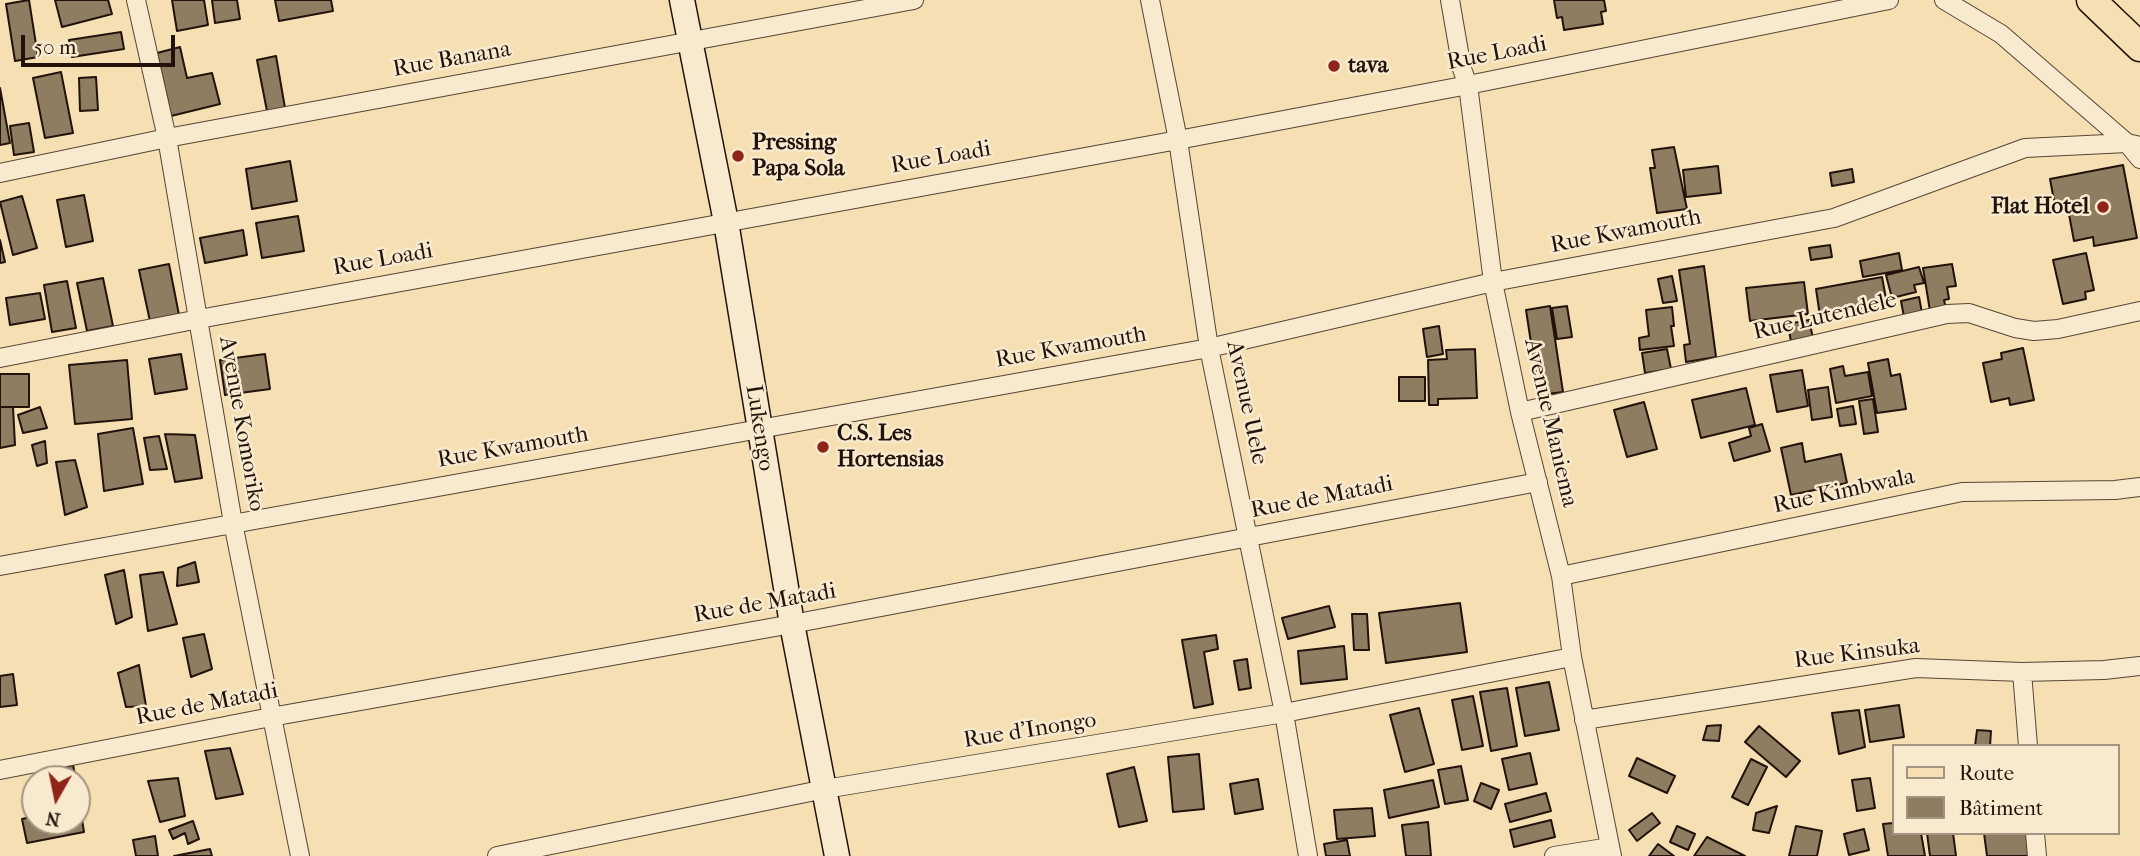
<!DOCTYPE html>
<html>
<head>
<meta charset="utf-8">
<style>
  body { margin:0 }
  #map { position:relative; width:2140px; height:856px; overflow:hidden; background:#f5dfb3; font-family:"IM FELL French Canon",serif }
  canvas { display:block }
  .legend { position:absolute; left:1892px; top:744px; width:228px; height:91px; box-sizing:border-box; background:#f8eace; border:2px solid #a29480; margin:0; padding:9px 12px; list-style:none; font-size:21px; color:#21130b }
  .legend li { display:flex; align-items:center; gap:14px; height:35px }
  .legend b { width:35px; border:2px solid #a29480 }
  .north { position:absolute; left:21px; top:765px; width:70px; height:70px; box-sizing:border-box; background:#f8eace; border:2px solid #a29480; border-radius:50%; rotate:189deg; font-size:19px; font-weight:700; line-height:28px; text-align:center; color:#21130b }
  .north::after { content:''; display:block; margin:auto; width:24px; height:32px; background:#8f2418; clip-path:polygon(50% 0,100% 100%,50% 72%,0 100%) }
  .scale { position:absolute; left:21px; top:35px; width:154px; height:32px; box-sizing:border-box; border:4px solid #21130b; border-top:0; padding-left:9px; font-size:21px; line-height:24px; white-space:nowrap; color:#21130b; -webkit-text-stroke:5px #f8eace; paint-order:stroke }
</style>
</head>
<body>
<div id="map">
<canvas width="2140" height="856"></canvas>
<ul class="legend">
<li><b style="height:9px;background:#f5dfb3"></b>Route</li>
<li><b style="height:19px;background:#8f7d62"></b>Bâtiment</li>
</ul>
<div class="north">N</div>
<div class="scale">50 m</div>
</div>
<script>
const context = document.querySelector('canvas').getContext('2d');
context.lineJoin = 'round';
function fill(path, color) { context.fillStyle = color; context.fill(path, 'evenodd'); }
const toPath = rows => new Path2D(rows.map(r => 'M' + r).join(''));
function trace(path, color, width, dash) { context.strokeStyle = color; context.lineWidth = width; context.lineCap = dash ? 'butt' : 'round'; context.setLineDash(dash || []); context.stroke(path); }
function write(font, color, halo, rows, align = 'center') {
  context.font = font + ' "IM FELL French Canon",serif'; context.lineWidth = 5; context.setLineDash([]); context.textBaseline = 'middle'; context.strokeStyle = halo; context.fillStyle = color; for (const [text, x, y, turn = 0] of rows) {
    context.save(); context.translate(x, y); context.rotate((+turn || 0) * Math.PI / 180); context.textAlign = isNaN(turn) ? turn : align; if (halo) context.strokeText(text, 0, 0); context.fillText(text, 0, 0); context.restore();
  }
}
const building = toPath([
  [29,0,38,57,15,61,6,4,29,0],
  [55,0,108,0,112,14,62,27,55,0],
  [172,0,204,0,208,25,177,31,172,0],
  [212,0,237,0,240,19,215,23,212,0],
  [275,0,331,0,333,11,279,21,275,0],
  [1554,0,1604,0,1606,11,1601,12,1603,24,1564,30,1562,17,1557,18,1554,0],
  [121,32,124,49,72,57,69,40,121,32],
  [180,47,187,78,212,73,220,104,171,116,157,53,180,47],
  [276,56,285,108,267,111,257,60,276,56],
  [61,72,73,133,45,138,33,78,61,72],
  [96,77,98,110,80,111,79,78,96,77],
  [0,88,10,143,0,145,0,88],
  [29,123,34,152,14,155,10,126,29,123],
  [1674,147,1687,209,1657,213,1650,168,1655,168,1652,150,1674,147],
  [290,161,297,201,252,209,246,169,290,161],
  [2123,165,2137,238,2094,246,2093,237,2074,241,2068,209,2056,211,2050,179,2123,165],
  [1718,166,1721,193,1686,197,1683,170,1718,166],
  [1852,169,1854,182,1832,186,1830,173,1852,169],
  [84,195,93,241,66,247,57,200,84,195],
  [22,196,37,248,13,255,0,202,22,196],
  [298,216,304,251,262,258,256,223,298,216],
  [243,230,247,255,205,263,200,238,243,230],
  [0,240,5,262,0,263,0,240],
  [1830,245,1832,257,1811,260,1809,248,1830,245],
  [1899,253,1902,270,1863,277,1860,261,1899,253],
  [2086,253,2094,290,2085,292,2086,299,2063,304,2053,260,2086,253],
  [169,264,180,320,151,326,139,270,169,264],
  [1952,264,1956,286,1947,287,1949,299,1944,300,1946,309,1930,311,1923,268,1952,264],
  [1704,266,1716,357,1686,362,1684,345,1690,344,1679,270,1704,266],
  [1919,267,1924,283,1914,285,1916,292,1892,298,1886,275,1919,267],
  [1672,276,1677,301,1663,303,1658,279,1672,276],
  [1882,277,1887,304,1820,316,1816,289,1882,277],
  [103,278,113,326,87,331,77,283,103,278],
  [67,281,76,328,52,332,44,285,67,281],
  [1804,282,1808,314,1750,321,1746,288,1804,282],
  [40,293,45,319,10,325,6,298,40,293],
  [1919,297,1922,313,1904,317,1901,301,1919,297],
  [1550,306,1563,392,1539,395,1526,310,1550,306],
  [1567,306,1572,337,1557,339,1552,308,1567,306],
  [1672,307,1674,326,1671,326,1674,346,1640,350,1639,338,1649,336,1646,310,1672,307],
  [1809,320,1813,338,1791,342,1788,324,1809,320],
  [1439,326,1443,354,1427,357,1423,329,1439,326],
  [2023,348,2034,400,2010,405,2009,398,1991,402,1983,363,2002,359,2001,353,2023,348],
  [1475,349,1477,398,1438,399,1438,405,1429,405,1428,360,1447,359,1446,350,1475,349],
  [1667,349,1671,369,1645,373,1642,353,1667,349],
  [181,354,187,389,155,394,149,359,181,354],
  [265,354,270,389,225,395,220,360,265,354],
  [1888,359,1891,376,1900,374,1906,409,1877,413,1868,363,1888,359],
  [127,360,132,419,75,424,69,365,127,360],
  [1843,366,1845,376,1868,372,1872,396,1836,403,1830,369,1843,366],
  [1802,370,1808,406,1777,412,1770,375,1802,370],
  [0,374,29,374,29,407,0,407,0,374],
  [1399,377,1425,377,1425,401,1399,401,1399,377],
  [1828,387,1832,417,1812,420,1808,390,1828,387],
  [1746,388,1755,425,1701,438,1692,400,1746,388],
  [1873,399,1878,432,1864,434,1859,401,1873,399],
  [1644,402,1657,449,1627,457,1614,410,1644,402],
  [1853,406,1856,424,1840,426,1837,409,1853,406],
  [0,407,13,407,15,445,0,448,0,407],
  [40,407,47,428,23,433,18,415,40,407],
  [1762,424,1770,451,1734,461,1729,443,1751,436,1749,428,1762,424],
  [133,428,143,484,104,491,98,434,133,428],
  [165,434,195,435,202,478,175,482,165,434],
  [159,436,167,469,150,470,144,438,159,436],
  [45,441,47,463,37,466,32,445,45,441],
  [1802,443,1805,462,1841,454,1847,483,1791,495,1781,448,1802,443],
  [75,460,87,507,65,515,56,462,75,460],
  [195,562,199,582,177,586,178,568,195,562],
  [124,570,132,617,116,624,105,575,124,570],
  [163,572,177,624,148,631,140,575,163,572],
  [1460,603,1467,652,1386,663,1379,613,1460,603],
  [1329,606,1335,627,1288,639,1282,618,1329,606],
  [1352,614,1367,614,1369,650,1354,650,1352,614],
  [204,634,212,669,191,677,183,638,204,634],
  [1216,635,1218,649,1204,652,1213,704,1194,708,1182,640,1216,635],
  [1344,646,1347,679,1301,684,1298,651,1344,646],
  [1247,659,1251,688,1239,690,1234,661,1247,659],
  [139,665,146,706,126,707,118,673,139,665],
  [13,674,17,705,0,707,0,676,13,674],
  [1549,682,1559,730,1525,736,1516,688,1549,682],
  [1507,688,1517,746,1491,751,1480,692,1507,688],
  [1473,696,1483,746,1462,750,1452,700,1473,696],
  [1899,705,1904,737,1870,742,1865,710,1899,705],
  [1419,708,1434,764,1405,772,1390,715,1419,708],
  [1859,710,1865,747,1839,754,1832,713,1859,710],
  [1721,725,1719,741,1703,740,1707,726,1721,725],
  [1759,726,1800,761,1786,777,1745,742,1759,726],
  [1977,730,1991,731,1990,746,1975,746,1977,730],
  [230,748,243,794,216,799,205,751,230,748],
  [1530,753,1537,784,1509,790,1502,759,1530,753],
  [1199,754,1204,809,1173,812,1168,757,1199,754],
  [1637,758,1675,776,1667,793,1629,776,1637,758],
  [1751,759,1767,767,1748,805,1732,797,1751,759],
  [73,765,76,779,49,779,48,771,73,765],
  [1461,766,1468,800,1445,804,1438,770,1461,766],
  [1134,767,1147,821,1119,827,1107,774,1134,767],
  [178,778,185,816,160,822,148,781,178,778],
  [1870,778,1875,808,1857,811,1852,780,1870,778],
  [1258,779,1263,809,1235,814,1230,784,1258,779],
  [1433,780,1439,807,1389,818,1384,790,1433,780],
  [1481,783,1499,790,1491,809,1474,801,1481,783],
  [77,788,84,832,27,843,22,819,35,816,35,821,77,821,77,788],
  [1546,793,1551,811,1510,822,1505,804,1546,793],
  [1777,806,1769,833,1753,830,1756,813,1777,806],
  [1372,808,1375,836,1337,839,1334,810,1372,808],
  [1652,813,1660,823,1637,841,1629,830,1652,813],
  [1551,820,1555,837,1514,847,1510,830,1551,820],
  [193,821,199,839,188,844,185,833,173,839,169,830,193,821],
  [1428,822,1431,856,1406,856,1402,825,1428,822],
  [1893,823,1893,833,1921,833,1925,856,1888,856,1883,824,1893,823],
  [1677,826,1695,834,1688,850,1670,842,1677,826],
  [1796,826,1822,831,1817,856,1789,856,1796,826],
  [1864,829,1869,850,1849,855,1844,834,1864,829],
  [1927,833,1953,833,1956,856,1930,856,1927,833],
  [1984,833,2027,833,2030,856,1987,856,1984,833],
  [155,836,158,856,136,856,133,840,155,836],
  [1707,837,1745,856,1694,856,1707,837],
  [1347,840,1350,856,1326,856,1324,844,1347,840],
  [1658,844,1674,856,1649,856,1658,844],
  [210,849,212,856,174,856,210,849]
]);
fill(building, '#8f7d62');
trace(building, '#21130b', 2);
const street = toPath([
  [136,0,167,138,233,523,300,856],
  [1150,0,1178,140,1209,348,1284,713,1308,856],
  [1450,0,1462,69,1468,85,1493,282,1520,412,1561,576,1572,657,1612,856],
  [1944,0,2001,34,2127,143,2140,159],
  [0,173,167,138,914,0],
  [0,358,199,319,1178,140,1468,85,1889,0],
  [1520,412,1947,314,1969,313,2015,328,2034,331,2058,329,2140,311],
  [0,566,1209,348,1493,282,1834,218,2025,148,2127,143,2140,146],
  [1561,576,1962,492,2115,490,2140,487],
  [2022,672,2028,746],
  [1584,720,1916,668,2022,672,2104,670,2140,666],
  [0,770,271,717,792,624,1538,482],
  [2035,833,2037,856],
  [497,856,825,789,1284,713,1572,657],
  [1554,856,1610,847]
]);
const secondary = toPath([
  [682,0,726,222,792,624,837,856]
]);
const primary = toPath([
  [2091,0,2140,47]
]);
trace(street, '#564635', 20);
trace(secondary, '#21130b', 27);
trace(primary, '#21130b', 31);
trace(street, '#f8eace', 18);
trace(secondary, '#f8eace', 24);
trace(primary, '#f5dfb3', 28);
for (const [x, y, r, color] of [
  [1334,66,7,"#8f2418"],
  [738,156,7,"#8f2418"],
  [2103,207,7,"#8f2418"],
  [823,447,7,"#8f2418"]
]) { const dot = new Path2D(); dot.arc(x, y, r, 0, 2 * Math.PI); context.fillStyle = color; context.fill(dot); trace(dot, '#f8eace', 2.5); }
write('23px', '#21130b', '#f8eace', [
  ["Rue Loadi",1497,54,-11],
  ["Rue Banana",452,60,-10],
  ["Rue Loadi",941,158,-10],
  ["Rue Kwamouth",1626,232,-11],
  ["Rue Loadi",383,260,-10],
  ["Rue Lutendele",1825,317,-13],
  ["Rue Kwamouth",1071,348,-10],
  ["Avenue Uele",1246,403,78],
  ["Avenue Maniema",1550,423,77],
  ["Avenue Komoriko",241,424,80],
  ["Lukengo",759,428,81],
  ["Rue Kwamouth",513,448,-10],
  ["Rue Kimbwala",1844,492,-12],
  ["Rue de Matadi",1322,498,-11],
  ["Rue de Matadi",765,604,-10],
  ["Rue Kinsuka",1857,654,-7],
  ["Rue de Matadi",207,705,-11],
  ["Rue d'Inongo",1030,731,-9]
]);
write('bold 23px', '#21130b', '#f8eace', [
  ["tava",1348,66],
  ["Pressing",752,143],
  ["Papa Sola",752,169],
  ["Flat Hotel",2089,207,"right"],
  ["C.S. Les",837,434],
  ["Hortensias",837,460]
], 'left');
</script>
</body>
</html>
